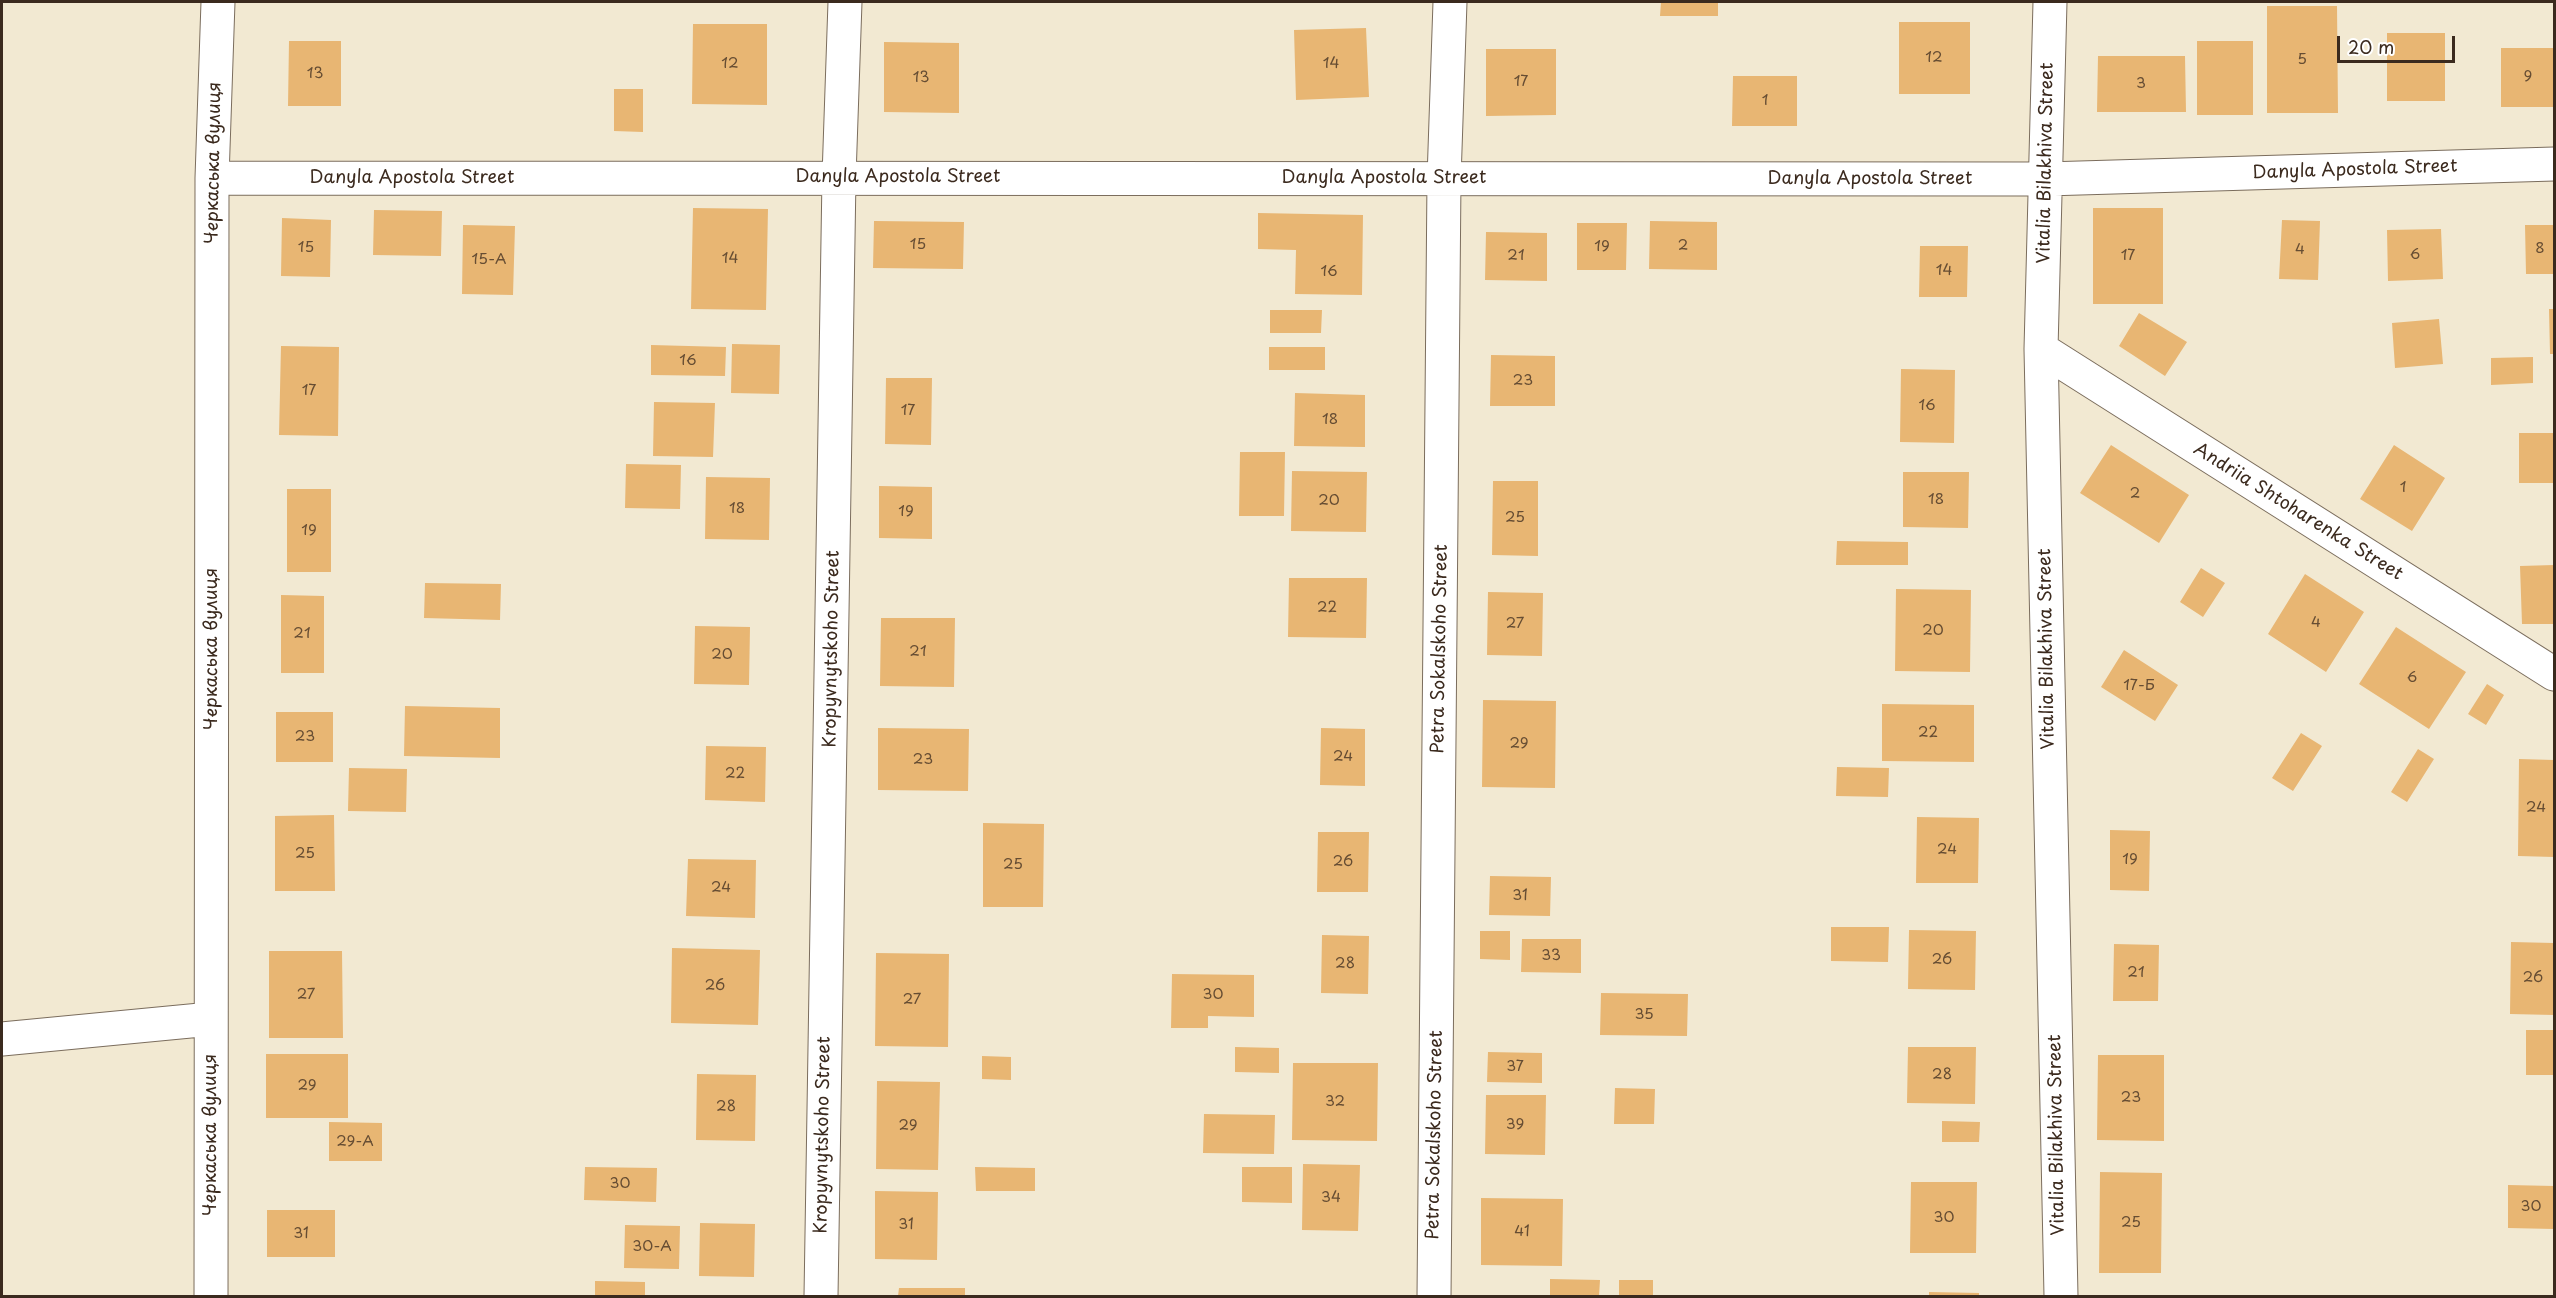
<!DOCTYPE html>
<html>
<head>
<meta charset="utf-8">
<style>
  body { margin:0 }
  #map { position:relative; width:2556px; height:1298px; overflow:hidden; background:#f2e9d2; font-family:"Playpen Sans",sans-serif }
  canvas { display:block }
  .frame { position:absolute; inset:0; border:3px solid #3b2a1e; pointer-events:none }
  .scale { position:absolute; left:2337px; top:36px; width:118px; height:27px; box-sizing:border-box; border:3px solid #3b2a1e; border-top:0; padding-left:8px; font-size:18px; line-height:21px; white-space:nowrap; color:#3b2a1e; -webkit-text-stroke:4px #fff; paint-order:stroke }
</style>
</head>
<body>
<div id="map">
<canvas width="2556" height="1298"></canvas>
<div class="frame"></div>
<div class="scale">20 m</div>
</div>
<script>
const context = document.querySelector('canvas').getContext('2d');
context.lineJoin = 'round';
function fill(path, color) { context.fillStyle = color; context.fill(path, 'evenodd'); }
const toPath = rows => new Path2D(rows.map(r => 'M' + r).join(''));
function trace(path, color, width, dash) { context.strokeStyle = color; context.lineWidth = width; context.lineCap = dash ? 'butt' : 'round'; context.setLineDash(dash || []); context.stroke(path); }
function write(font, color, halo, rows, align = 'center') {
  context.font = font + ' "Playpen Sans",sans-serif'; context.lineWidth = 4.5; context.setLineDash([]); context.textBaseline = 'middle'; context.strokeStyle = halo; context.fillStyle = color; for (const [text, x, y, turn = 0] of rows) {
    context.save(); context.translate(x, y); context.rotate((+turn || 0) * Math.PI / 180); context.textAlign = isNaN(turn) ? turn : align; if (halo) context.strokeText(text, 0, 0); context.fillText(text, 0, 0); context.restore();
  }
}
fill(toPath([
  [1661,2,1718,2,1718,16,1660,16],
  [2267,6,2337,6,2338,113,2267,113],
  [1899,22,1970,22,1970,94,1899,94],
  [693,24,767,24,767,105,692,104],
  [1366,28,1369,97,1296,100,1294,30],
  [2387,33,2445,33,2445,101,2387,101],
  [289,41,341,41,341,106,288,106],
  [2197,41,2253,41,2253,115,2197,115],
  [884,42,959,43,959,113,884,112],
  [2501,48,2554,48,2554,107,2501,107],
  [1486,49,1556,49,1556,115,1486,116],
  [2098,56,2185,56,2186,112,2097,112],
  [1733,76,1797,76,1797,126,1732,126],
  [614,89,643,89,643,132,614,131],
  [693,208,768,209,766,310,691,309],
  [2093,208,2163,208,2163,304,2093,304],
  [374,210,442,211,441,256,373,255],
  [1258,213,1363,215,1362,295,1295,294,1296,250,1258,249],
  [282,218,331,220,330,277,281,276],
  [2282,220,2320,221,2318,280,2279,279],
  [874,221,964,222,963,269,873,268],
  [1650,221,1717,222,1717,270,1649,269],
  [1577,223,1627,223,1626,270,1577,270],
  [463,225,515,226,513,295,462,294],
  [2525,225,2554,225,2554,274,2526,274],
  [2441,229,2443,279,2388,281,2387,230],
  [1486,232,1547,233,1547,281,1485,280],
  [1920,246,1968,246,1967,297,1919,297],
  [2549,309,2554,309,2554,354,2550,354],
  [1270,310,1322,310,1321,333,1270,333],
  [2139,313,2187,342,2165,376,2119,346],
  [2439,319,2443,364,2395,368,2392,323],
  [732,344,780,345,779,394,731,393],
  [651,345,726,347,725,376,651,375],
  [281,346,339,347,338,436,279,435],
  [1269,347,1325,347,1325,370,1269,370],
  [1491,355,1555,356,1555,406,1490,406],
  [2533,357,2533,383,2491,385,2491,358],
  [1901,369,1955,370,1954,443,1900,442],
  [886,378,932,378,931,445,885,444],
  [1295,393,1365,395,1365,447,1294,446],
  [654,402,715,403,713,457,653,456],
  [2519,433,2554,433,2554,483,2519,483],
  [2111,445,2189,495,2159,543,2080,493],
  [2394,445,2445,478,2412,531,2360,499],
  [1240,452,1285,452,1284,516,1239,516],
  [626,464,681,465,680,509,625,508],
  [1292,471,1367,472,1366,532,1291,531],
  [1903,472,1969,472,1968,528,1903,527],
  [706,477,770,478,769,540,705,539],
  [1493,481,1538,481,1538,556,1492,555],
  [879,486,932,487,932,539,879,538],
  [287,489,331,489,331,572,287,572],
  [1837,541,1908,542,1908,565,1836,565],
  [2554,565,2554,624,2522,624,2520,566],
  [2201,568,2225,583,2203,617,2180,602],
  [2305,574,2364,612,2326,672,2268,634],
  [1289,578,1367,578,1366,638,1288,637],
  [425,583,501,584,500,620,424,618],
  [1896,589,1971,590,1970,672,1895,671],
  [1488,592,1543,593,1542,656,1487,655],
  [281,595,324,596,324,673,281,673],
  [881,618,955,618,954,687,880,686],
  [695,626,750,627,749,685,694,684],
  [2396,627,2466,672,2429,729,2359,684],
  [2124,650,2178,685,2155,721,2101,687],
  [2487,684,2504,695,2486,725,2468,714],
  [1483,700,1556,701,1555,788,1482,787],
  [1882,704,1974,705,1974,762,1882,761],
  [405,706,500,708,500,758,404,756],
  [276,712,333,712,333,762,276,762],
  [878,728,969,729,968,791,878,790],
  [1321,728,1365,729,1365,786,1320,785],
  [2301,733,2322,746,2293,791,2272,778],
  [706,746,766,747,765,802,705,800],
  [2418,749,2434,759,2407,802,2391,792],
  [2519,759,2554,760,2554,857,2518,856],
  [1837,767,1889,768,1888,797,1836,796],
  [349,768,407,769,406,812,348,811],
  [334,815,335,891,275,891,275,816],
  [1917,817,1979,818,1978,883,1916,883],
  [983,823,1044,824,1043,907,983,907],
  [2110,830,2150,831,2149,891,2110,890],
  [1318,832,1369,832,1368,892,1317,892],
  [688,859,756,860,755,918,686,916],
  [1490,876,1551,877,1550,916,1489,915],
  [1831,927,1889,927,1888,962,1831,961],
  [1909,930,1976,931,1975,990,1908,989],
  [1480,931,1510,931,1510,960,1480,959],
  [1322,935,1369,936,1368,994,1321,993],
  [1522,939,1581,939,1581,973,1521,972],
  [2511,942,2554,943,2554,1015,2510,1014],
  [2114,944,2159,945,2158,1001,2113,1001],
  [672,948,760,950,758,1025,671,1023],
  [269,951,342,951,343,1038,269,1038],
  [876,953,949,954,948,1047,875,1046],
  [1172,974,1254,975,1254,1017,1208,1016,1208,1028,1171,1028],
  [1601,993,1688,994,1687,1036,1600,1035],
  [2526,1030,2554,1030,2554,1075,2526,1075],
  [1235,1047,1279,1048,1279,1073,1235,1072],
  [1908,1047,1976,1047,1975,1104,1907,1103],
  [1488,1052,1542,1053,1542,1083,1487,1082],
  [266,1054,348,1054,348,1118,266,1118],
  [2098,1055,2164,1055,2164,1141,2097,1140],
  [982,1056,1011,1057,1011,1080,982,1079],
  [1293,1063,1378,1063,1377,1141,1292,1140],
  [697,1074,756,1075,755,1141,696,1140],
  [877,1081,940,1082,938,1170,876,1169],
  [1615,1088,1655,1089,1654,1124,1614,1124],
  [1486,1095,1546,1095,1545,1155,1485,1154],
  [1204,1114,1275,1115,1274,1154,1203,1153],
  [1942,1121,1980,1122,1979,1142,1942,1142],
  [329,1122,382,1123,382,1161,329,1161],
  [1303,1164,1360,1165,1358,1231,1302,1230],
  [585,1167,657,1168,656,1202,584,1200],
  [975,1167,1035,1168,1035,1191,976,1191],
  [1242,1167,1292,1167,1292,1203,1242,1202],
  [2100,1172,2162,1173,2161,1273,2099,1273],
  [1911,1182,1977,1182,1976,1253,1910,1253],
  [2508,1185,2554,1186,2554,1229,2508,1228],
  [875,1191,938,1192,937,1260,875,1259],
  [1481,1198,1563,1199,1562,1266,1481,1265],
  [267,1210,335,1210,335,1257,267,1257],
  [700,1223,755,1224,754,1277,699,1276],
  [625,1225,680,1226,679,1269,624,1268],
  [1550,1279,1600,1280,1599,1296,1550,1296],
  [1619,1280,1653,1280,1653,1296,1619,1296],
  [595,1281,645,1282,645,1296,595,1296],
  [899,1288,965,1288,965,1296,898,1296],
  [1929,1292,1979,1293,1979,1296,1929,1296]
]), '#e8b673');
const street = toPath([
  [2050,2,2041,349,2061,1296],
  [212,178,2046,179,2554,164],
  [2041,349,2554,674],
  [2,1039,211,1019],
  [211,1296,212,178,218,2],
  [821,1296,839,177,845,2],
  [1434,1296,1444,179,1450,2]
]);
trace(street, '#7b6d5d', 35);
trace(street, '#fff', 33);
write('15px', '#664d33', null, [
  ["12",1934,58],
  ["5",2302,60],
  ["12",730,64],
  ["14",1331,64],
  ["13",315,74],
  ["9",2528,77],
  ["13",921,78],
  ["17",1521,82],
  ["3",2141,84],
  ["1",1765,101],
  ["15",918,245],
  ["2",1683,246],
  ["19",1602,247],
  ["15",306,248],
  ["8",2540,249],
  ["4",2300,250],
  ["6",2415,255],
  ["21",1516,256],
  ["17",2128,256],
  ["14",730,259],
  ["15-А",489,260],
  ["14",1944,271],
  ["16",1329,272],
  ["16",688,361],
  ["23",1523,381],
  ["17",309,391],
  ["16",1927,406],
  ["17",908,411],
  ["18",1330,420],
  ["1",2403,488],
  ["2",2135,494],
  ["18",1936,500],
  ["20",1329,501],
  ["18",737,509],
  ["19",906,512],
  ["25",1515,518],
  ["19",309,531],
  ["22",1327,608],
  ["4",2316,623],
  ["27",1515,624],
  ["20",1933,631],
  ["21",302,634],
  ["21",918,652],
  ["20",722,655],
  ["6",2412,678],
  ["17-Б",2139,686],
  ["22",1928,733],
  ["23",305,737],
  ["29",1519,744],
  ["24",1343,757],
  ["23",923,760],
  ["22",735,774],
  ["24",2536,808],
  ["24",1947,850],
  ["25",305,854],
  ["19",2130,860],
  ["26",1343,862],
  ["25",1013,865],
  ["24",721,888],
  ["31",1520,896],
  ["33",1551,956],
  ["26",1942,960],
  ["28",1345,964],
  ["21",2136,973],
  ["26",2533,978],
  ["26",715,986],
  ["27",306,995],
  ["30",1213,995],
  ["27",912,1000],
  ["35",1644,1015],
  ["37",1515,1067],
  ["28",1942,1075],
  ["29",307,1086],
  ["23",2131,1098],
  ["32",1335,1102],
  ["28",726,1107],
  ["39",1515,1125],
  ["29",908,1126],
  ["29-А",355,1142],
  ["30",620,1184],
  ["34",1331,1198],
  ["30",2531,1207],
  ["30",1944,1218],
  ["25",2131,1223],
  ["31",906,1225],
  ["41",1522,1232],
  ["31",301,1234],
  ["30-А",652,1247]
]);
write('18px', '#3b2a1e', '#fff', [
  ["Черкаська вулиця",214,163,-89],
  ["Vitalia Bilakhiva Street",2046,163,-89],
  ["Danyla Apostola Street",2355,170,-2],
  ["Danyla Apostola Street",898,177],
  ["Danyla Apostola Street",412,178],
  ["Danyla Apostola Street",1384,178],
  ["Danyla Apostola Street",1870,179],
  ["Andriia Shtoharenka Street",2298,512,32],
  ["Черкаська вулиця",212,649,-90],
  ["Kropyvnytskoho Street",832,649,-89],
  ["Petra Sokalskoho Street",1440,649,-89],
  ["Vitalia Bilakhiva Street",2047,649,-91],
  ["Черкаська вулиця",211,1135,-90],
  ["Kropyvnytskoho Street",823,1135,-89],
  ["Petra Sokalskoho Street",1435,1135,-89],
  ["Vitalia Bilakhiva Street",2057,1135,-91]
]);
</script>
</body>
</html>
